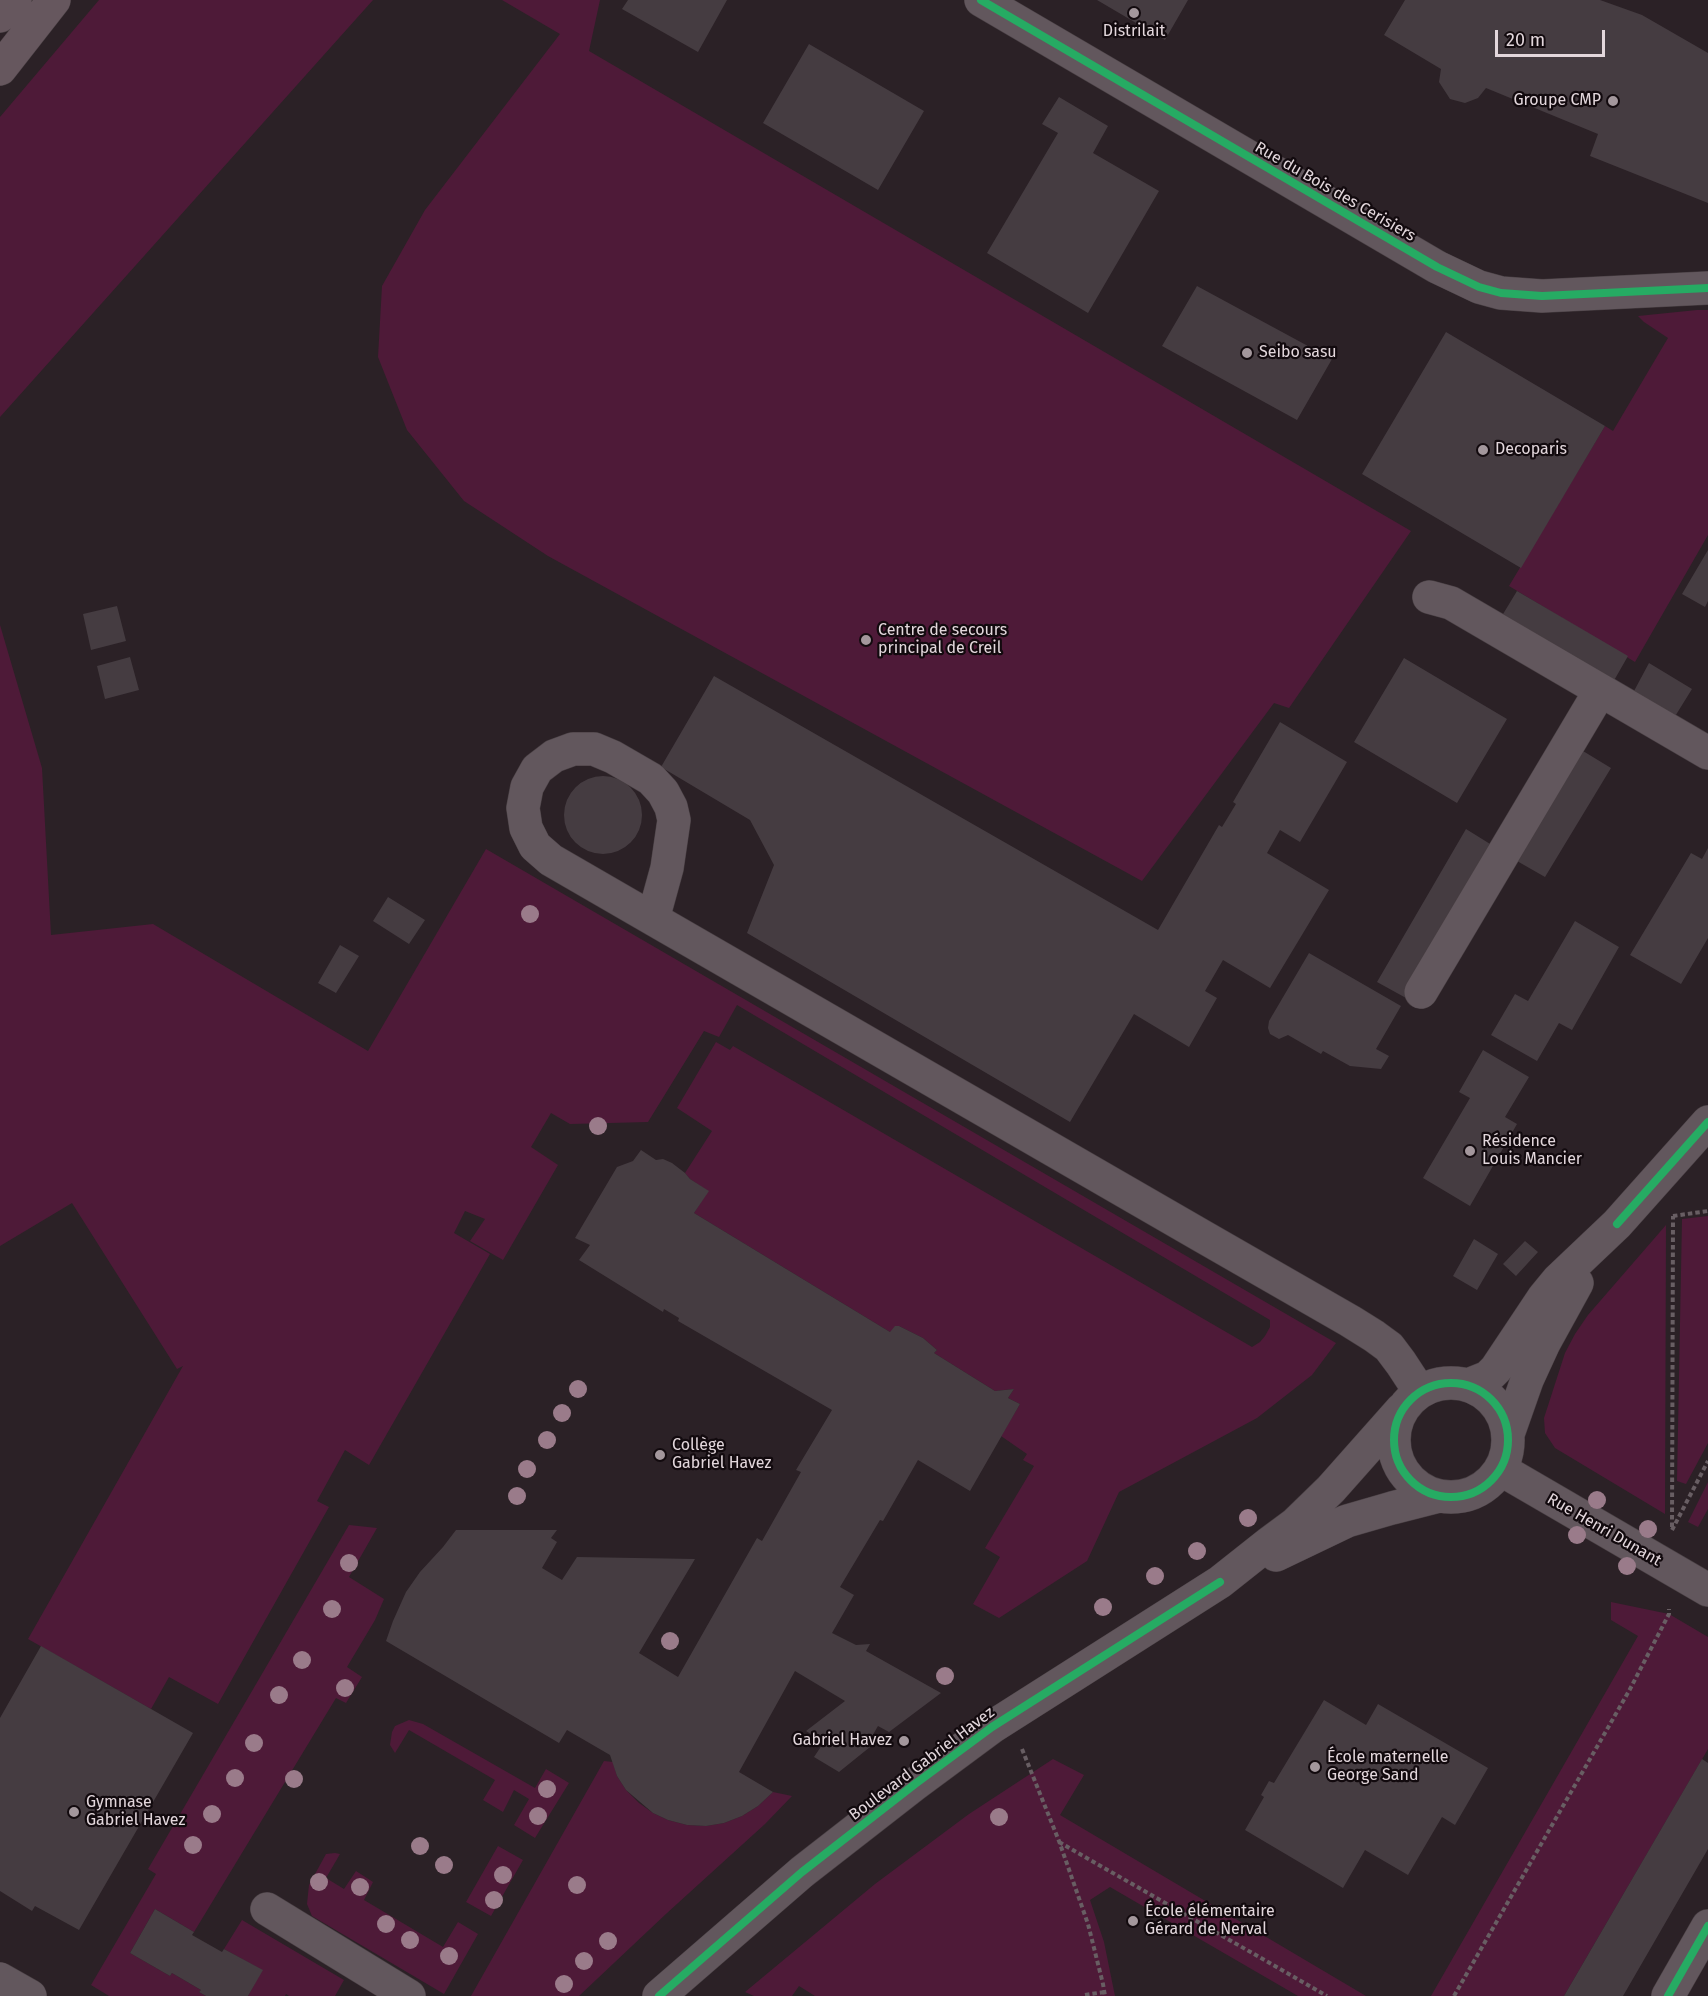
<!DOCTYPE html>
<html>
<head>
<meta charset="utf-8">
<style>
  body { margin:0 }
  #map { position:relative; width:1708px; height:1996px; overflow:hidden; background:#2b2126; font-family:"Fira Sans",sans-serif }
  canvas { display:block }
  .scale { position:absolute; left:1495px; top:30px; width:110px; height:27px; box-sizing:border-box; border:3px solid #e3d7dc; border-top:0; padding-left:8px; font-size:18px; line-height:21px; white-space:nowrap; color:#e3d7dc; -webkit-text-stroke:4px #120a0e; paint-order:stroke }
</style>
</head>
<body>
<div id="map">
<canvas width="1708" height="1996"></canvas>
<div class="scale">20 m</div>
</div>
<script>
const context = document.querySelector('canvas').getContext('2d');
context.lineJoin = 'round';
function fill(path, color) { context.fillStyle = color; context.fill(path, 'evenodd'); }
const toPath = rows => new Path2D(rows.map(r => 'M' + r).join(''));
function trace(path, color, width, dash) { context.strokeStyle = color; context.lineWidth = width; context.lineCap = dash ? 'butt' : 'round'; context.setLineDash(dash || []); context.stroke(path); }
function write(font, color, halo, rows, align = 'center') {
  context.font = font + ' "Fira Sans",sans-serif'; context.lineWidth = 4.5; context.setLineDash([]); context.textBaseline = 'middle'; context.strokeStyle = halo; context.fillStyle = color; for (const [text, x, y, turn = 0] of rows) {
    context.save(); context.translate(x, y); context.rotate((+turn || 0) * Math.PI / 180); context.textAlign = isNaN(turn) ? turn : align; if (halo) context.strokeText(text, 0, 0); context.fillText(text, 0, 0); context.restore();
  }
}
fill(toPath([
  [99,0,373,0,0,417,0,117],
  [502,0,600,0,589,51,1411,531,1289,708,1274,703,1142,881,548,556,464,501,407,430,378,357,382,286,425,210,560,34],
  [1697,310,1708,310,1708,535,1635,662,1509,586,1605,426,1613,431,1668,338,1644,322,1638,316],
  [0,625,42,768,51,935,153,924,368,1051,486,849,1336,1343,1312,1375,1257,1418,1119,1492,1087,1561,999,1618,973,1604,1000,1557,985,1548,1034,1466,1023,1460,1027,1454,1001,1436,1020,1404,1008,1398,1014,1389,995,1391,934,1353,937,1350,923,1338,899,1326,890,1332,694,1213,708,1191,690,1179,685,1173,712,1131,677,1108,716,1042,730,1050,733,1046,1252,1347,1260,1342,1265,1336,1270,1327,1270,1320,737,1005,719,1037,704,1031,648,1122,570,1124,551,1113,531,1147,558,1165,503,1260,470,1241,485,1219,465,1211,454,1233,490,1254,369,1465,345,1450,317,1501,329,1507,218,1704,169,1677,151,1709,28,1639,183,1366,177,1369,72,1203,0,1246],
  [1708,1216,1708,1443,1686,1484,1677,1481,1682,1219],
  [1666,1225,1665,1514,1555,1448,1545,1433,1544,1418,1565,1353,1575,1334,1588,1315],
  [1708,1482,1708,1509,1698,1527,1688,1522],
  [349,1525,377,1528,349,1577,384,1599,375,1620,347,1667,362,1677,346,1703,336,1698,194,1932,155,1909,130,1953,170,1976,172,1973,201,1990,199,1992,206,1996,109,1996,91,1985,156,1874,148,1869],
  [1611,1602,1669,1614,1708,1637,1708,1749,1564,1996,1431,1996,1638,1636,1611,1620],
  [409,1720,423,1724,535,1788,546,1769,569,1783,535,1838,514,1825,529,1799,514,1790,503,1812,483,1800,495,1780,409,1730,395,1753,390,1745,392,1732,395,1726],
  [1053,1759,1084,1775,1060,1815,1366,1996,1298,1996,1110,1887,1090,1900,1104,1942,1115,1996,815,1996,799,1986,792,1996,754,1996,745,1992,875,1884,969,1814],
  [604,1761,613,1762,617,1776,626,1790,639,1803,653,1813,668,1820,687,1825,706,1826,724,1823,742,1816,758,1806,773,1792,792,1796,765,1824,667,1913,579,1996,471,1996],
  [498,1846,523,1860,491,1916,466,1902],
  [335,1853,340,1854,326,1878,344,1889,356,1871,373,1882,364,1900,443,1947,458,1922,478,1934,444,1994,312,1916,307,1904,309,1885,326,1854],
  [242,1920,344,1980,335,1996,289,1996,286,1994,285,1996,248,1996,262,1970,224,1949]
]), '#4e1a38');
fill(toPath([
  [628,0,727,0,698,52,622,9],
  [1097,0,1188,0,1165,40],
  [1405,0,1600,0,1642,15,1708,53,1708,203,1590,156,1598,134,1486,88,1478,98,1465,103,1450,99,1439,82,1441,69,1384,35],
  [809,44,924,111,878,190,763,123],
  [1059,97,1108,126,1093,153,1159,191,1088,313,987,253,1058,133,1042,124],
  [1197,286,1332,359,1297,420,1162,346],
  [1446,332,1605,426,1521,568,1362,474],
  [1708,550,1708,601,1705,607,1682,594],
  [1517,591,1628,656,1612,684,1500,619],
  [117,606,126,641,91,650,83,614],
  [130,657,139,690,105,699,97,666],
  [1404,658,1507,719,1457,803,1354,742],
  [1649,663,1692,689,1674,718,1634,691],
  [714,676,1158,930,1219,825,1222,827,1236,804,1233,802,1280,722,1347,762,1300,842,1280,830,1267,853,1329,890,1270,988,1223,960,1205,991,1217,998,1189,1047,1134,1014,1070,1122,747,933,774,865,750,820,661,767],
  [1583,751,1611,768,1545,877,1517,861],
  '564 815a39 39 0 1 1 78 0a39 39 0 1 1-78 0Z',
  [1466,829,1495,847,1406,998,1377,982],
  [1708,848,1708,938,1681,984,1630,955,1691,853,1702,859],
  [388,897,425,920,409,944,373,921],
  [1575,921,1619,947,1572,1030,1559,1023,1537,1061,1491,1035,1515,994,1528,1001],
  [340,945,359,956,336,993,318,983],
  [1309,953,1401,1006,1376,1049,1389,1056,1381,1069,1350,1066,1323,1051,1321,1054,1288,1035,1279,1039,1270,1034,1268,1028,1269,1021],
  [1483,1050,1529,1077,1505,1117,1517,1124,1470,1206,1423,1178,1470,1098,1459,1092],
  [641,1150,656,1160,663,1159,672,1163,685,1173,690,1179,709,1191,694,1213,890,1332,895,1326,899,1326,923,1338,937,1350,934,1353,995,1391,1014,1389,1008,1398,1020,1404,970,1491,918,1460,883,1521,880,1520,840,1587,854,1595,832,1633,856,1645,870,1644,866,1651,941,1693,889,1732,878,1726,868,1743,870,1747,839,1772,814,1757,824,1742,806,1731,845,1701,795,1671,739,1772,773,1792,758,1806,742,1816,724,1823,706,1826,687,1825,668,1820,653,1813,626,1790,617,1776,610,1755,567,1730,559,1743,386,1641,393,1621,406,1592,420,1572,443,1547,456,1530,557,1530,551,1538,557,1542,542,1568,562,1580,577,1557,695,1559,639,1653,678,1677,757,1538,762,1541,801,1472,796,1470,832,1410,678,1321,679,1318,664,1309,663,1312,579,1260,590,1245,575,1238,617,1167,633,1161],
  [1474,1239,1498,1254,1477,1290,1453,1276],
  [1525,1241,1538,1252,1516,1276,1503,1264],
  [41,1646,193,1733,79,1930,35,1906,32,1911,0,1891,0,1718],
  [1324,1700,1366,1725,1378,1704,1488,1768,1455,1825,1442,1817,1408,1875,1365,1850,1343,1888,1245,1830,1264,1797,1261,1795,1269,1781,1274,1783],
  [1702,1759,1708,1763,1708,1849,1623,1996,1564,1996],
  [155,1909,194,1932,192,1935,222,1952,224,1949,263,1970,248,1996,206,1996,199,1992,201,1990,172,1973,170,1976,130,1953]
]), '#453c41');
const minor = toPath([
  [981,0,1437,267,1479,287,1501,293,1542,296,1708,288],
  [1429,597,1451,603,1708,753],
  [653,919,667,868,674,820,671,807,663,792,651,779,613,757,594,749,573,749,554,756,537,769,527,787,523,808,526,828,535,846,551,860,653,919,1202,1236,1350,1321,1374,1336,1389,1347,1401,1363,1420,1392],
  [1421,992,1600,691],
  '1394 1440a57 57 0 1 1 114 0a57 57 0 1 1-114 0Z',
  [1468,1385,1488,1377,1496,1369,1544,1297,1558,1280,1617,1224,1708,1122],
  [1508,1434,1527,1380,1544,1343,1577,1283],
  [1500,1469,1708,1590],
  [1276,1555,1347,1521,1392,1508,1439,1496],
  [267,1909,409,1996],
  [0,1979,30,1996],
  [659,1996,802,1872,915,1784,992,1727,1220,1582,1268,1544,1295,1524,1331,1489,1402,1409],
  [1668,1996,1708,1926]
]);
const major = toPath([
  [0,16,15,0],
  [0,69,54,0]
]);
trace(minor, '#483f43', 34);
trace(major, '#483f43', 34);
trace(toPath([
  [1673,1216,1708,1211],
  [1672,1527,1673,1216],
  [1672,1530,1708,1461],
  [1022,1749,1059,1841,1088,1924,1103,1984,1105,1996],
  [1059,1842,1327,1996],
  [1085,1995,1104,1992],
  [1454,1996,1629,1691,1669,1614,1669,1609]
]), '#685e63', 4, [4.5, 3]);
trace(minor, '#62575d', 33);
trace(major, '#66575e', 33);
trace(toPath([
  [981,0,1437,267,1479,287,1501,293,1542,296,1708,288],
  [1617,1224,1708,1122],
  '1394 1440a57 57 0 1 1 114 0a57 57 0 1 1-114 0Z',
  [659,1996,802,1872,915,1784,992,1727,1220,1582],
  [1668,1996,1708,1926]
]), '#26ab63', 8);
context.fillStyle = '#9a7b8a';
for (const [x, y] of [
  [530,914],
  [598,1126],
  [578,1389],
  [562,1413],
  [547,1440],
  [527,1469],
  [517,1496],
  [1597,1500],
  [1248,1518],
  [1648,1529],
  [1577,1535],
  [1197,1551],
  [349,1563],
  [1627,1566],
  [1155,1576],
  [1103,1607],
  [332,1609],
  [670,1641],
  [302,1660],
  [945,1676],
  [345,1688],
  [279,1695],
  [254,1743],
  [235,1778],
  [294,1779],
  [547,1789],
  [212,1814],
  [538,1816],
  [999,1817],
  [193,1845],
  [420,1846],
  [444,1865],
  [503,1875],
  [319,1882],
  [577,1885],
  [360,1887],
  [494,1900],
  [386,1924],
  [410,1940],
  [608,1941],
  [449,1956],
  [584,1961],
  [564,1984]
]) { context.beginPath(); context.arc(x, y, 9, 0, 2 * Math.PI); context.fill(); }
for (const [x, y, r, color] of [
  [1134,13,6,"#a3979c"],
  [1613,101,6,"#a3979c"],
  [1247,353,6,"#a3979c"],
  [1483,450,6,"#a3979c"],
  [866,640,6,"#a3979c"],
  [1470,1151,6,"#a3979c"],
  [660,1455,6,"#a3979c"],
  [904,1741,6,"#a3979c"],
  [1315,1767,6,"#a3979c"],
  [74,1812,6,"#a3979c"],
  [1133,1921,6,"#a3979c"]
]) { const dot = new Path2D(); dot.arc(x, y, r, 0, 2 * Math.PI); context.fillStyle = color; context.fill(dot); trace(dot, '#120a0e', 2); }
write('16px', '#e3d7dc', '#120a0e', [
  ["Distrilait",1134,32,"center"],
  ["Groupe CMP",1601,101,"right"],
  ["Seibo sasu",1259,353],
  ["Decoparis",1495,450],
  ["Centre de secours",878,631],
  ["principal de Creil",878,649],
  ["Résidence",1482,1142],
  ["Louis Mancier",1482,1160],
  ["Collège",672,1446],
  ["Gabriel Havez",672,1464],
  ["Gabriel Havez",892,1741,"right"],
  ["École maternelle",1327,1758],
  ["George Sand",1327,1776],
  ["Gymnase",86,1803],
  ["Gabriel Havez",86,1821],
  ["École élémentaire",1145,1912],
  ["Gérard de Nerval",1145,1930]
], 'left');
write('16px', '#e3d7dc', '#120a0e', [
  ["Rue du Bois des Cerisiers",1335,192,30],
  ["Rue Henri Dunant",1604,1530,30],
  ["Boulevard Gabriel Havez",922,1764,-37]
]);
</script>
</body>
</html>
